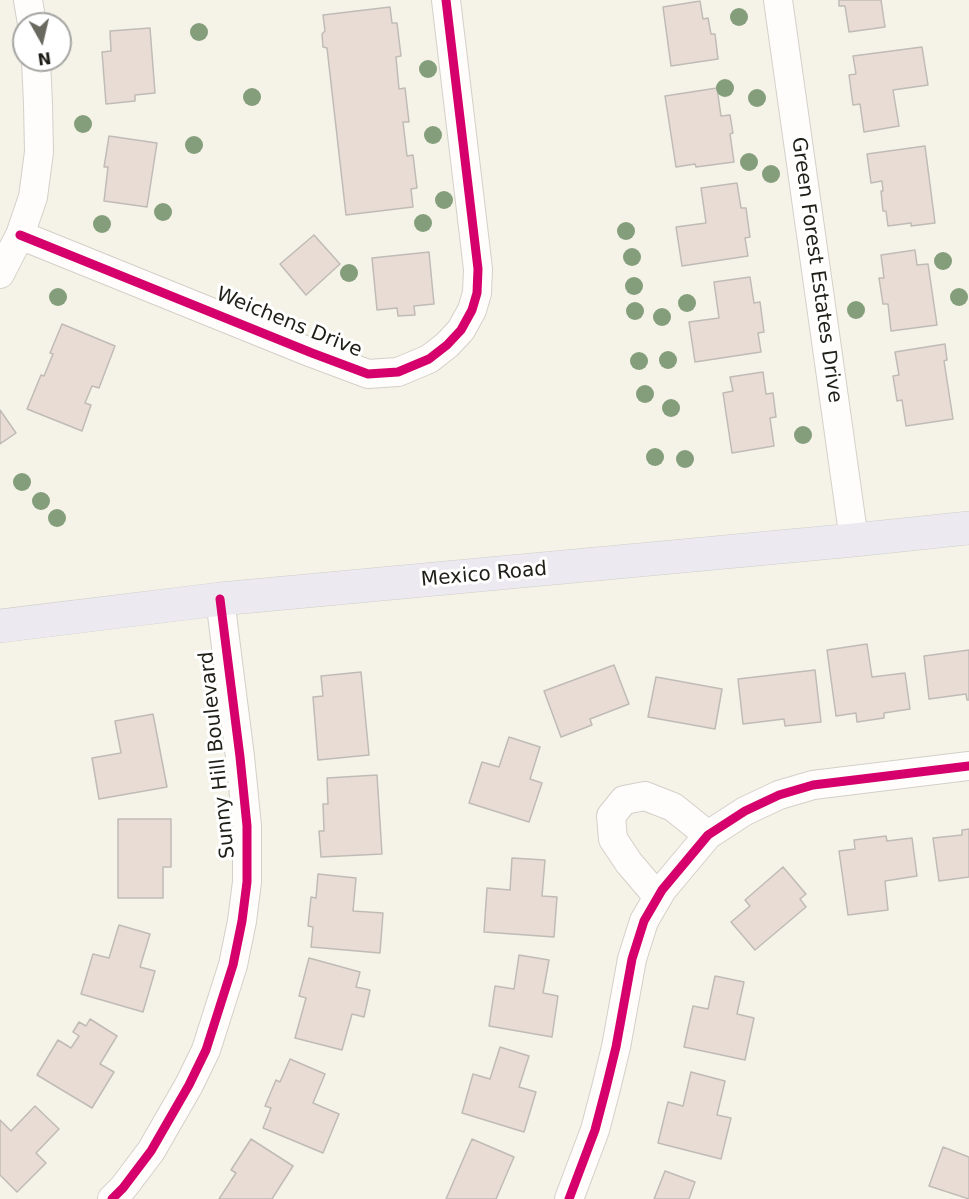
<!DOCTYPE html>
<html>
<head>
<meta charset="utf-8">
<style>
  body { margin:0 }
  #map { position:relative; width:969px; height:1199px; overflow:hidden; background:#f5f3e8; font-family:"DejaVu Sans",sans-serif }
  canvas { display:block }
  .north { position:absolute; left:12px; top:12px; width:60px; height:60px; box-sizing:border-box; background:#fff; border:2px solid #a5a5a2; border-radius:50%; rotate:172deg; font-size:16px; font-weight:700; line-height:24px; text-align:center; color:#1f1e17 }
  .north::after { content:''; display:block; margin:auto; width:21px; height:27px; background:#6a6960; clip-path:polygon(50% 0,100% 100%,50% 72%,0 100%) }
</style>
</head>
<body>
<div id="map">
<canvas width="969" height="1199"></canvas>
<div class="north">N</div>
</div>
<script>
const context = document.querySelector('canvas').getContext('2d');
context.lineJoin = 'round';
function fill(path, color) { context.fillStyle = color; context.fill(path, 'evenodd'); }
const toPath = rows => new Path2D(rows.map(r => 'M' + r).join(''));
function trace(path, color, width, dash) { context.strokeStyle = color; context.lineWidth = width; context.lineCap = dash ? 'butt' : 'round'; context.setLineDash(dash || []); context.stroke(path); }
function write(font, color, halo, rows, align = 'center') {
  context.font = font + ' "DejaVu Sans",sans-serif'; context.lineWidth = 6; context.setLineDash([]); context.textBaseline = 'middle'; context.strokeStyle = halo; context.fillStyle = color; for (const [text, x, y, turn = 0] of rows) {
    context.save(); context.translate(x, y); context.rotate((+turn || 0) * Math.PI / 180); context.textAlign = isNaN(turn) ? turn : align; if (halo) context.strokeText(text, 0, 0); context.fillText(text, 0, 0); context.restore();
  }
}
const building = toPath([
  [839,0,881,0,885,27,849,32,845,6,839,6,839,0],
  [700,1,703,19,708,18,711,34,715,34,718,59,671,66,663,7,700,1],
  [390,7,392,23,397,23,401,56,396,57,399,89,405,88,409,122,403,122,407,156,413,155,417,188,411,189,413,207,346,215,327,48,323,47,322,34,325,31,323,15,390,7],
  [150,28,155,93,135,95,135,101,106,104,102,52,111,51,110,31,150,28],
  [922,47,928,85,893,90,899,126,864,132,860,104,853,105,849,75,856,74,853,56,922,47],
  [717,88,721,116,730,115,733,133,730,134,734,162,696,167,695,164,676,167,665,96,717,88],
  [109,136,157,143,147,207,104,201,108,167,104,167,109,136],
  [925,146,935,223,911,226,911,223,888,226,886,211,883,211,881,191,883,191,882,181,871,183,867,154,925,146],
  [737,183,741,208,746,208,750,237,745,238,748,256,682,266,676,227,706,223,701,188,737,183],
  [314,235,340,264,306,295,280,264,314,235],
  [915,250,917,265,928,264,937,325,891,331,888,304,883,304,879,278,884,278,881,255,915,250],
  [429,252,434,304,414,306,415,315,398,316,397,308,377,310,372,258,429,252],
  [750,277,754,303,760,302,764,332,758,333,761,352,695,362,689,322,719,318,714,282,750,277],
  [62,324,115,346,99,388,92,386,85,403,91,405,82,431,27,409,41,375,44,376,53,354,50,353,62,324],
  [945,344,947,360,944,361,953,419,906,426,902,400,897,401,893,376,899,375,895,352,945,344],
  [763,372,766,394,773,393,776,417,770,418,774,446,732,453,723,393,733,391,730,377,763,372],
  [0,410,16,433,0,444,0,410],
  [867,644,872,677,905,673,910,709,884,713,884,718,857,722,856,713,836,716,827,650,867,644],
  [969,650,969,700,967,700,966,694,929,699,924,656,969,650],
  [614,665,629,704,590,719,592,725,561,737,544,691,614,665],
  [815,670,821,722,785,726,784,719,743,724,738,679,815,670],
  [361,672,369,755,318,760,313,697,323,696,321,676,361,672],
  [656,677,722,689,715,729,648,717,656,677],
  [153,714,167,787,99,799,92,758,121,753,115,721,153,714],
  [509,737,540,747,530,779,542,783,529,822,469,803,482,762,499,767,509,737],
  [377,775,382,854,321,857,319,831,324,831,323,804,328,804,327,778,377,775],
  [118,819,171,819,171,867,163,867,163,898,118,898,118,819],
  [969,829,969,877,939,881,933,838,962,835,962,830,969,829],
  [886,836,887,841,912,838,917,876,885,881,888,910,848,915,839,851,855,849,854,840,886,836],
  [512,858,545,860,542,896,557,897,554,937,484,932,487,888,510,890,512,858],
  [783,867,806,894,800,899,806,907,755,950,731,922,750,906,745,900,783,867],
  [318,874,356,878,353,911,383,913,380,953,311,947,313,927,308,926,311,897,316,898,318,874],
  [119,925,150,934,140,967,155,971,143,1012,81,994,93,954,109,958,119,925],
  [519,955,549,960,543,993,558,996,552,1037,489,1026,495,986,514,989,519,955],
  [309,958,360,972,356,987,370,990,364,1017,352,1014,342,1050,295,1038,306,998,299,996,309,958],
  [715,976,744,982,737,1014,754,1018,745,1060,684,1047,693,1006,708,1009,715,976],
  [90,1019,117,1036,100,1064,114,1072,92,1108,37,1075,58,1040,71,1048,79,1036,73,1032,79,1022,86,1026,90,1019],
  [500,1047,529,1056,519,1087,536,1092,524,1132,462,1113,473,1074,490,1079,500,1047],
  [290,1059,325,1074,313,1103,339,1114,323,1153,263,1128,271,1108,265,1106,276,1080,280,1082,290,1059],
  [691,1072,725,1081,717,1115,731,1118,721,1159,658,1143,668,1102,683,1106,691,1072],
  [35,1106,59,1129,36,1153,46,1163,17,1192,0,1175,0,1120,11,1131,35,1106],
  [251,1139,293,1166,272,1199,219,1199,236,1173,231,1170,251,1139],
  [472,1139,514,1157,496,1199,446,1199,472,1139],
  [943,1147,969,1157,969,1199,929,1186,943,1147],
  [665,1171,695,1182,689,1199,654,1199,665,1171]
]);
fill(building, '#e8dcd5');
trace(building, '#c0bbb6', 1.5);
const minor = toPath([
  [28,0,32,24],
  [778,0,854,540],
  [20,235,312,353,368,374,398,372,429,359,447,345,461,330,472,310,477,293,478,269,446,0],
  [0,274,20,235,33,197,39,152,38,104,36,60],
  [658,897,629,863,613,839,611,816,624,800,645,796,673,807,708,835],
  [112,1199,123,1188,151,1151,189,1085,206,1050,233,965,242,921,247,882,247,826,240,757,220,599],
  [569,1199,595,1130,606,1088,616,1047,632,959,644,921,662,890,708,835,745,811,779,795,813,785,969,766]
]);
const major = toPath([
  [0,626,220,599,854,540,969,528]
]);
trace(minor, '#d2d0c8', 30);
trace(major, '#cecec9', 34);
trace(minor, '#fefdfc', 28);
trace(major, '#eceaf0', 33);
trace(toPath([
  [20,235,312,353,368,374,398,372,429,359,447,345,461,330,472,310,477,293,478,269,446,0],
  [112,1199,123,1188,151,1151,189,1085,206,1050,233,965,242,921,247,882,247,826,240,757,220,599],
  [569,1199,595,1130,606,1088,616,1047,632,959,644,921,662,890,708,835,745,811,779,795,813,785,969,766]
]), '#d6006c', 9);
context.fillStyle = '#849e7b';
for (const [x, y] of [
  [739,17],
  [199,32],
  [428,69],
  [725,88],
  [252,97],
  [757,98],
  [83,124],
  [433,135],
  [194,145],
  [749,162],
  [771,174],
  [444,200],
  [163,212],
  [423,223],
  [102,224],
  [626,231],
  [632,257],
  [943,261],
  [349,273],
  [634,286],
  [58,297],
  [959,297],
  [687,303],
  [856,310],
  [635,311],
  [662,317],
  [668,360],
  [639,361],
  [645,394],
  [671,408],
  [803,435],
  [655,457],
  [685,459],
  [22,482],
  [41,501],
  [57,518]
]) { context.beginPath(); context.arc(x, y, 9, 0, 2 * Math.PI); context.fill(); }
write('20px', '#1f1e17', '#fff', [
  ["Green Forest Estates Drive",816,270,82],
  ["Weichens Drive",289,323,22],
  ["Mexico Road",484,575,-5],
  ["Sunny Hill Boulevard",218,755,-96]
]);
</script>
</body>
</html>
